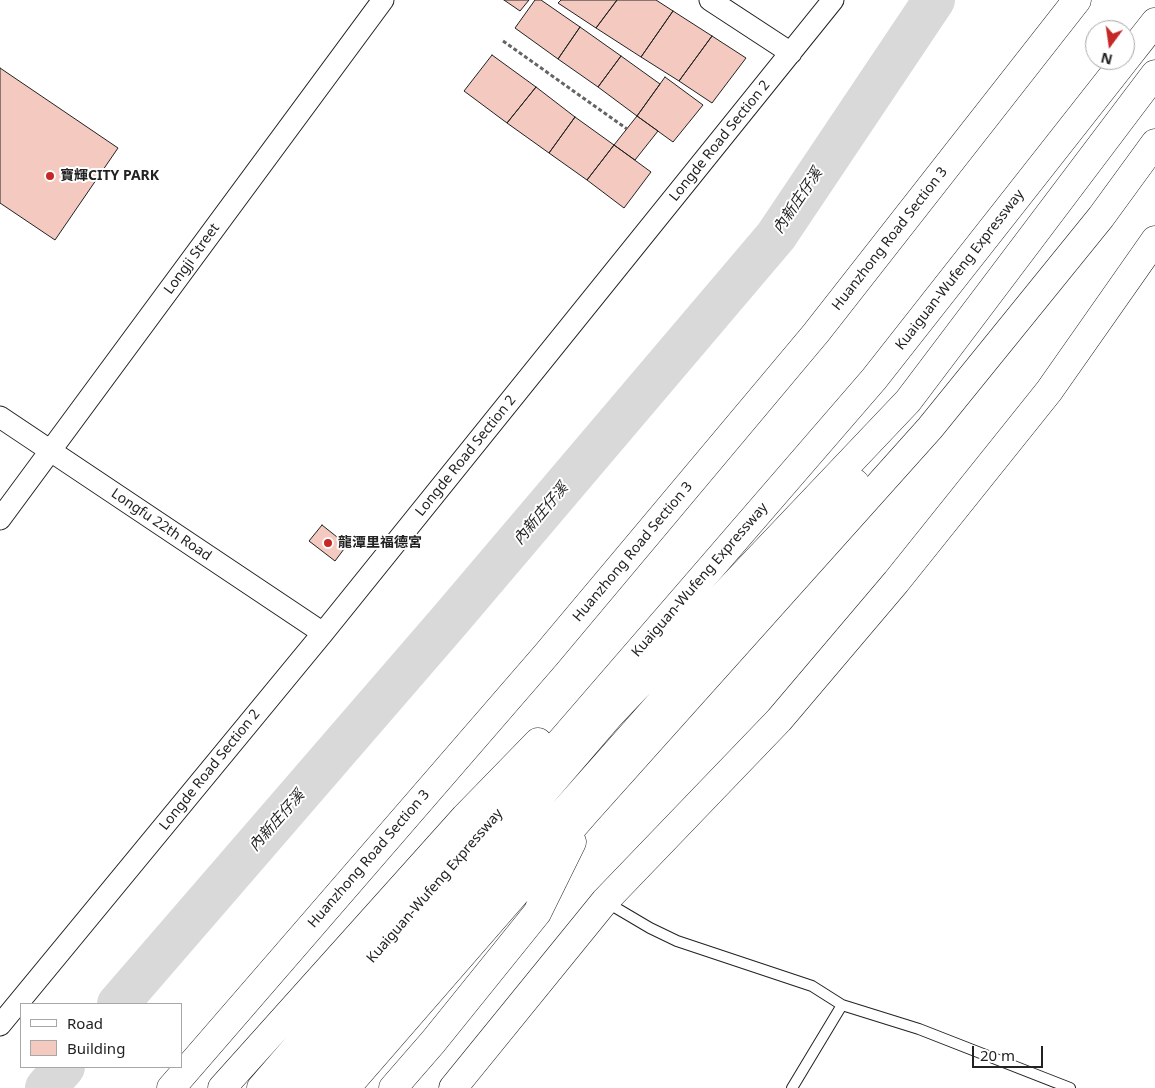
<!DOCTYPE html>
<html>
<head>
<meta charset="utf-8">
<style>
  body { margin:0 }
  #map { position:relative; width:1155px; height:1088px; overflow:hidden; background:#fff; font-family:"Noto Sans",sans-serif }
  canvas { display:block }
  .legend { position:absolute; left:20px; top:1003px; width:162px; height:65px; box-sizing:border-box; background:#fff; border:1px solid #a7a7a7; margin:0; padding:6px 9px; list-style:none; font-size:15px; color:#222 }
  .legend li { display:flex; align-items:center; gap:10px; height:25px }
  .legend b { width:25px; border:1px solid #a7a7a7 }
  .north { position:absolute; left:1085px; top:20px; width:50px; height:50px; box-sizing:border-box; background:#fff; border:1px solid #a7a7a7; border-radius:50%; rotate:194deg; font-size:14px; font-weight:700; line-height:20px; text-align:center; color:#222 }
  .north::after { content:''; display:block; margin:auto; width:18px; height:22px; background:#c62828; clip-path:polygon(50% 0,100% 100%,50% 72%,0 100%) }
  .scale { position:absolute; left:972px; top:1046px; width:71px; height:22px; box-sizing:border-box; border:2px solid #222; border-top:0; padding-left:6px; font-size:15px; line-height:18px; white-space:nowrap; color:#222; -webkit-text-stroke:4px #fff; paint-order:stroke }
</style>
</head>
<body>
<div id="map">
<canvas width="1155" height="1088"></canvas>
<ul class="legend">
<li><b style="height:6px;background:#fff"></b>Road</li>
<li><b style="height:14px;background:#f3c9c0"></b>Building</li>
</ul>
<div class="north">N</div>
<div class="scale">20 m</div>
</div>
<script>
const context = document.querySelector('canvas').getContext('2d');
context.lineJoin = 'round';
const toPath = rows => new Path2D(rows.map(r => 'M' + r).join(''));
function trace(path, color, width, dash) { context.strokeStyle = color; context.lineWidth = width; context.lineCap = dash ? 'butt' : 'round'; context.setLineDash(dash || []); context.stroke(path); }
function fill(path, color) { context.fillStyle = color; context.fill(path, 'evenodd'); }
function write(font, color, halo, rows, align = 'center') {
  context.font = font + ' "Noto Sans","Noto Sans TC",sans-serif'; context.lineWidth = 4; context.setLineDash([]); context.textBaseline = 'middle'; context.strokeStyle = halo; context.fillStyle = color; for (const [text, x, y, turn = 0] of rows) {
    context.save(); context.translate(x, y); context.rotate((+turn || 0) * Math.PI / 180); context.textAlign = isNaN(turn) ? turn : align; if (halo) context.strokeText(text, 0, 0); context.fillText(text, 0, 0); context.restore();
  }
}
trace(toPath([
  [118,1004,450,620,776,236,934,0],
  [46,1088,64,1067]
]), '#d9d9d9', 42);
const building = toPath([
  [504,0,529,0,520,11,504,0],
  [535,0,541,0,580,27,558,59,515,28,535,0],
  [561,0,617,0,596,28,558,3,561,0],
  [617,0,656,0,673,11,641,57,596,28,617,0],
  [673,11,712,36,679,81,641,57,673,11],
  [580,27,621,56,598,87,558,59,580,27],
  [712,36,746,58,712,103,679,81,712,36],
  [492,55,536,87,507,123,464,91,492,55],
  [621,56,660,84,637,116,598,87,621,56],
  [0,68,118,148,55,240,0,203,0,68],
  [665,77,703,105,673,142,637,116,665,77],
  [536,87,575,117,549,153,507,123,536,87],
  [637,116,658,131,635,160,614,145,637,116],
  [575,117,614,145,587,180,549,153,575,117],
  [614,145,651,172,624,208,587,180,614,145],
  [322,525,347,545,335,561,309,541,322,525]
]);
fill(building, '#f3c9c0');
trace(building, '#222', 1);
const lane = toPath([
  [606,902,650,928,677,941,812,986,842,1005,919,1029,1070,1088],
  [792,1088,842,1005]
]);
const street = toPath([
  [710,0,791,53],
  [0,417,323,633],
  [0,519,383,0],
  [0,1025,323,633,833,0]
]);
const secondary = toPath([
  [171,1088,546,655,816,333,1077,0],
  [289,1088,610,715,908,401,1155,74],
  [319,1088,855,483],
  [453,1088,605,901,779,720,896,582,1049,391,1155,240]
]);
const highway = toPath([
  [1125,60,1155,22],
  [222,1088,465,817,538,742],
  [261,1088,874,379,1125,60],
  [346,1088,586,812,930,428,1101,217,1155,143],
  [393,1088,433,1042,537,913,572,842]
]);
trace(lane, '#222', 12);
trace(street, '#222', 23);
trace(secondary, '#222', 29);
trace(highway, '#222', 29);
trace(toPath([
  [503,41,627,129]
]), '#646464', 3, [4, 2.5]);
trace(lane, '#fff', 10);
trace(street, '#fff', 21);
trace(secondary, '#fff', 28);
trace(highway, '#fff', 28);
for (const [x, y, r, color] of [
  [50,176,5,"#c62828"],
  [328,543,5,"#c62828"]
]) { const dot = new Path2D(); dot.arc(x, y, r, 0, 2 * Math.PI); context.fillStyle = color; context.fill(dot); trace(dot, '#fff', 2); }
write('14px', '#222', '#fff', [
  ["Longde Road Section 2",720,141,-51],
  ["Huanzhong Road Section 3",890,239,-52],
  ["Longji Street",192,259,-54],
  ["Kuaiguan-Wufeng Expressway",960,270,-52],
  ["Longde Road Section 2",466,456,-51],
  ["Longfu 22th Road",161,525,34],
  ["Huanzhong Road Section 3",633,552,-50],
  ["Kuaiguan-Wufeng Expressway",700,580,-49],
  ["Longde Road Section 2",210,770,-51],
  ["Huanzhong Road Section 3",369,859,-49],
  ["Kuaiguan-Wufeng Expressway",435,886,-49]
]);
write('bold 14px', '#222', '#fff', [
  ["寶輝CITY PARK",60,176],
  ["龍潭里福德宮",338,543]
], 'left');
write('italic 15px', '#222', '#fff', [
  ["內新庄仔溪",798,201,-56],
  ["內新庄仔溪",541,514,-50],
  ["內新庄仔溪",277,821,-49]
]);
</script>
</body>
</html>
